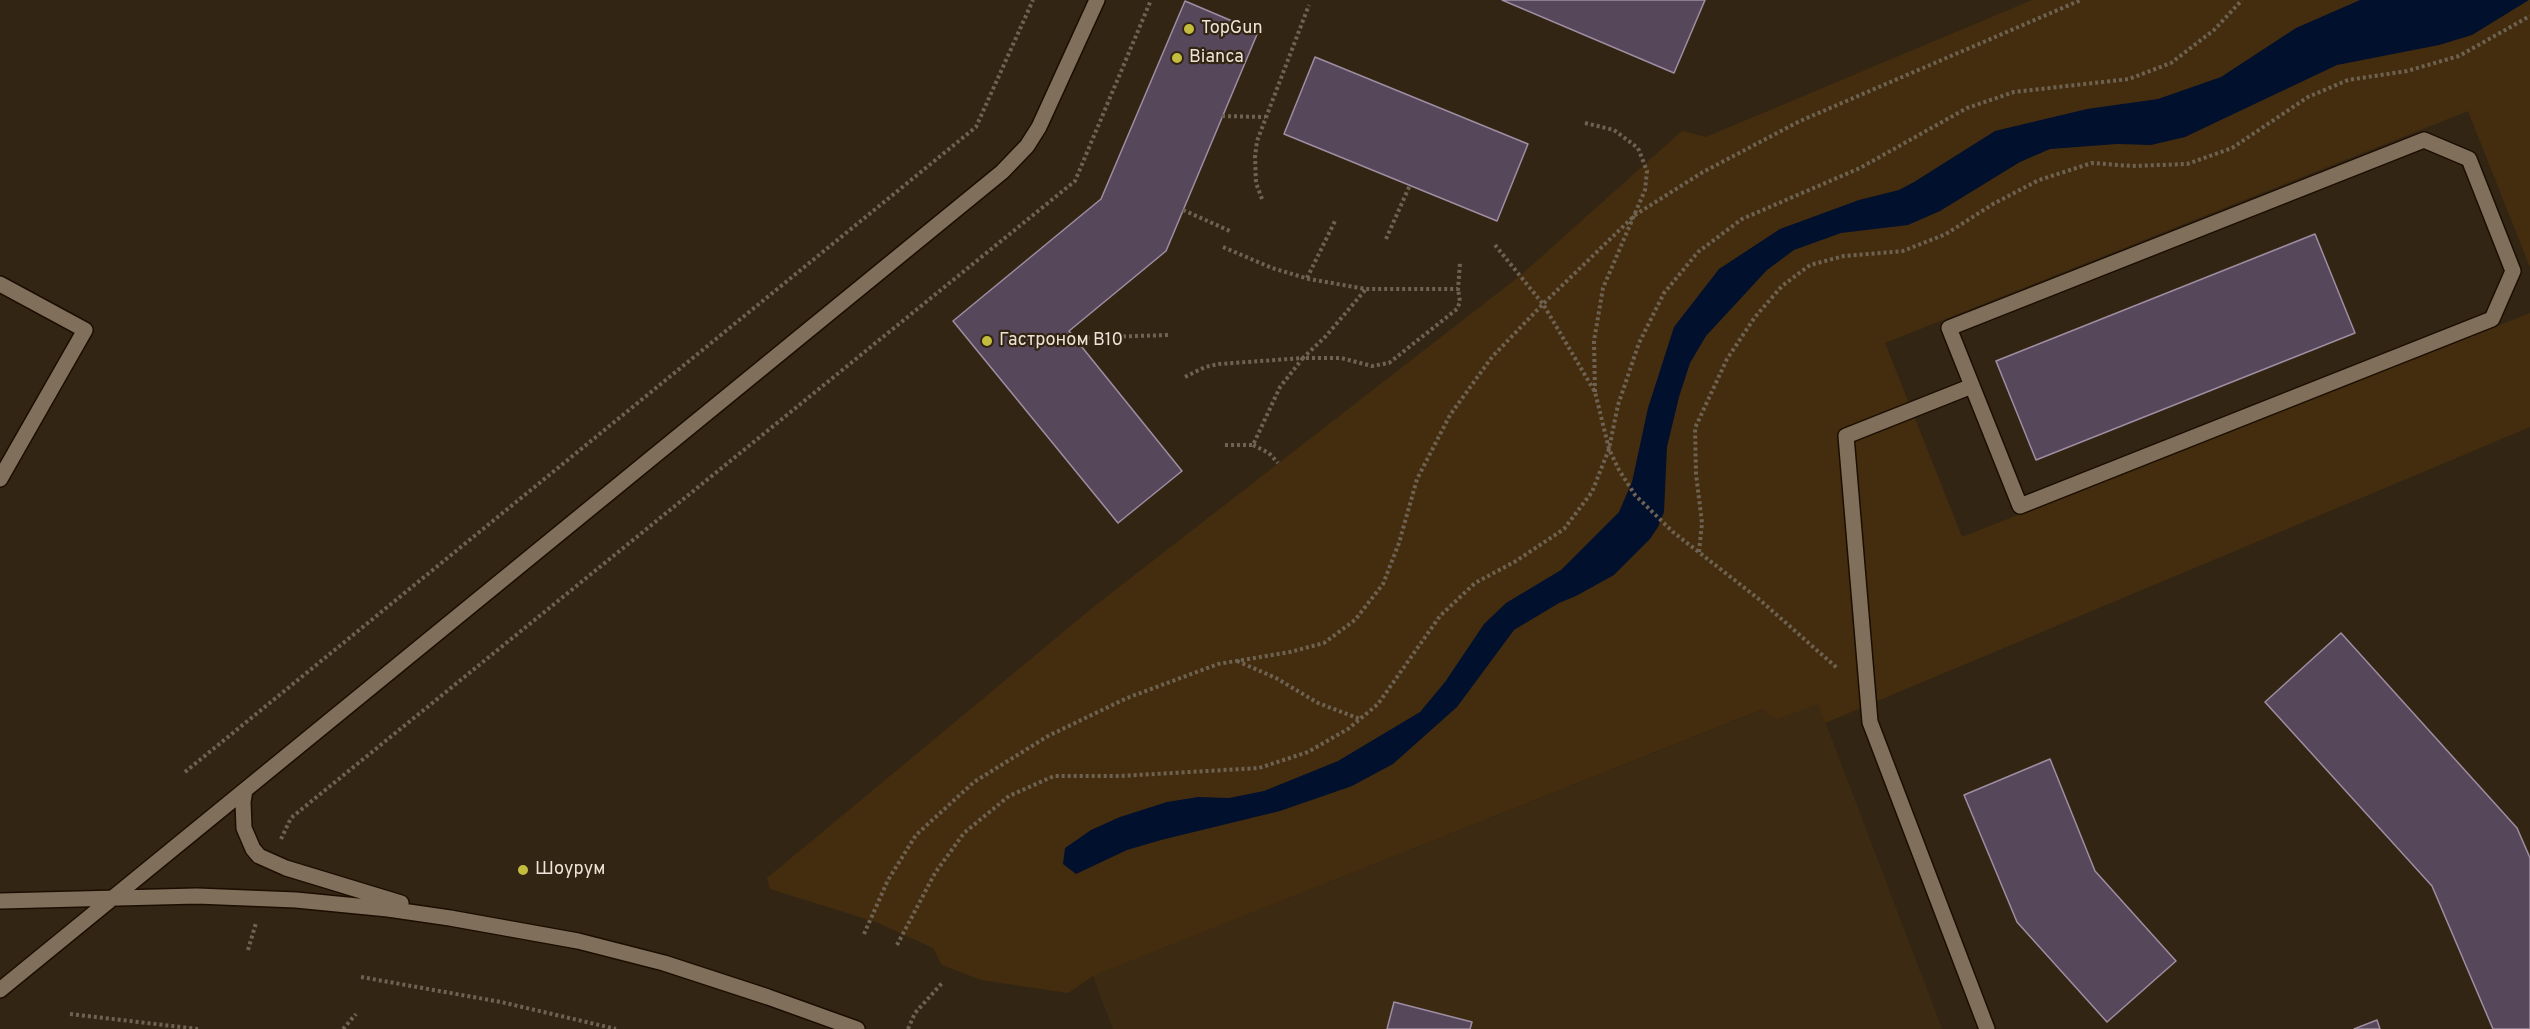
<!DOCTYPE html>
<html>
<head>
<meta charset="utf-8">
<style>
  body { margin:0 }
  canvas { display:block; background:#332513 }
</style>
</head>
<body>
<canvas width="2530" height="1029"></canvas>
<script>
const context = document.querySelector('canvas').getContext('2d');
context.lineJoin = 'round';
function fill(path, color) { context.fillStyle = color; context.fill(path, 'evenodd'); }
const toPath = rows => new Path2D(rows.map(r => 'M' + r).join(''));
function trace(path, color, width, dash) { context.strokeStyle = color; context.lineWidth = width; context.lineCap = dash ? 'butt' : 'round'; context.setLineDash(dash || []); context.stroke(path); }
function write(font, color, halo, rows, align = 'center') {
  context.font = font + ' Overpass,sans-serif'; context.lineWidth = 4.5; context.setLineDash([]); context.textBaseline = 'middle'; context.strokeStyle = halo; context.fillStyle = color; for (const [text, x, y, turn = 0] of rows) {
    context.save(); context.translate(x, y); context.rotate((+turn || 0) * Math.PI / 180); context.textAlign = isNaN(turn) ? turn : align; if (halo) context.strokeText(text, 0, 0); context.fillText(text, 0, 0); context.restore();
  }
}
fill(toPath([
  [1818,703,1942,1029,1113,1029,1093,976,1764,709,1776,720]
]), '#3d2a12');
fill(toPath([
  [2032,0,2530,0,2530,267,2468,111,1885,343,1962,537,2530,313,2530,427,1825,723,1818,704,1776,720,1763,709,1093,976,1068,993,981,980,942,965,933,948,876,922,770,889,767,878,1096,605,1521,275,1682,131,1706,137]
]), '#442d0e');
fill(toPath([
  [2360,0,2529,0,2472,35,2439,45,2337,65,2185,137,2151,145,2117,144,2050,149,2020,162,1940,211,1908,225,1841,233,1794,250,1767,270,1706,336,1690,363,1679,397,1667,447,1664,512,1658,527,1650,539,1614,575,1576,596,1559,603,1514,630,1457,707,1393,764,1352,786,1280,811,1161,840,1127,850,1076,874,1063,864,1065,848,1091,830,1120,817,1167,802,1198,797,1229,798,1264,791,1338,761,1420,712,1445,682,1484,624,1506,603,1561,570,1619,512,1632,482,1648,408,1674,327,1719,269,1780,229,1859,200,1899,190,1914,182,1995,131,2087,109,2158,99,2221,77,2296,28]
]), '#00102d');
const building = toPath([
  [1502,0,1705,0,1674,73,1502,0],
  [1185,1,1258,32,1166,251,1069,331,1182,471,1118,523,953,321,1101,199,1185,1],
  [1315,57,1528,144,1497,221,1284,134,1315,57],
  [2315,234,2355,333,2036,460,1996,361,2315,234],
  [2341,633,2517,828,2530,858,2530,1029,2493,1029,2432,886,2265,702,2341,633],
  [2050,759,2095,871,2176,961,2107,1022,2017,922,1964,795,2050,759],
  [1394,1002,1472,1022,1470,1029,1387,1029,1394,1002],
  [2377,1020,2380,1029,2354,1029,2377,1020]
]);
fill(building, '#57475a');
trace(building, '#9f8ea3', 1.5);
const minor = toPath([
  [2424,140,2469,159,2513,271,2492,319,2020,506,1949,328,2424,140],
  [0,284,85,330,0,479],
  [1972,386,1846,436,1870,722,1987,1029],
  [245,790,243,802,244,828,253,849,259,856,286,868,401,903],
  [0,901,197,896,296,900,388,909,450,918,578,941,664,963,768,997,857,1029],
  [0,990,1002,172,1027,146,1039,127,1097,0]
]);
trace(minor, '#1b0e01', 18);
trace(toPath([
  [1222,116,1265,117],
  [1585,123,1614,130,1638,148,1647,171,1645,190,1603,288,1594,341,1595,392],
  [1262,199,1256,183,1255,157,1257,141,1309,5],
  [1183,210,1230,231],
  [1386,239,1410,185],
  [1495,245,1543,304,1595,392,1609,449,1619,470,1635,495,1673,532,1760,600,1837,668],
  [1223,247,1272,268,1309,279,1366,289,1458,289,1460,263],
  [1307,278,1336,219],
  [1075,338,1168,335],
  [1185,377,1205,367,1219,364,1303,358,1326,336,1366,289],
  [1225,445,1253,445,1280,387,1303,358,1341,358,1372,366,1389,363,1457,309,1460,302,1458,289],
  [1253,445,1269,453,1278,463],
  [1699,552,1702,523,1696,474,1695,428,1727,359,1755,317,1782,286,1810,265,1844,256,1903,251,1946,234,1993,204,2039,180,2092,163,2132,166,2187,164,2232,148,2308,97,2348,80,2407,71,2459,56,2530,16],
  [1237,661,1276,678,1318,703,1360,719],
  [185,772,976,127,1033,0],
  [281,839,291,818,308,804,1075,181,1151,0],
  [864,934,888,880,916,835,974,782,1048,736,1127,698,1218,664,1290,652,1324,643,1355,620,1383,584,1399,543,1417,479,1450,415,1492,357,1543,304,1635,215,1703,172,1800,121,2081,0],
  [897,945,935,873,964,833,1009,796,1054,776,1120,776,1259,768,1308,752,1348,729,1378,704,1440,616,1475,583,1516,561,1564,529,1592,492,1609,449,1618,405,1639,343,1664,293,1698,252,1742,219,1860,168,1967,108,2014,92,2129,79,2171,63,2214,30,2242,0],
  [248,950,256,923],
  [361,977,501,1002,616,1029],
  [70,1014,198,1029],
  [343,1029,356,1014],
  [908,1029,915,1013,943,982]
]), '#6e6252', 4, [3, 3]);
trace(minor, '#806f5b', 15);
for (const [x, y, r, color] of [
  [1189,29,6,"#c4bc3e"],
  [1177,58,6,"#c4bc3e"],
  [987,341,6,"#c4bc3e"],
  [523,870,6,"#c4bc3e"]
]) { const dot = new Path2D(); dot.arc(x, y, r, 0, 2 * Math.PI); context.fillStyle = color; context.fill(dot); trace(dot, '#332513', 2); }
write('18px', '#ede3d8', '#332513', [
  ["TopGun",1201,29],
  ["Bianca",1189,58],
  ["Гастроном B10",999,341],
  ["Шоурум",535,870]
], 'left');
</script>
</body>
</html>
